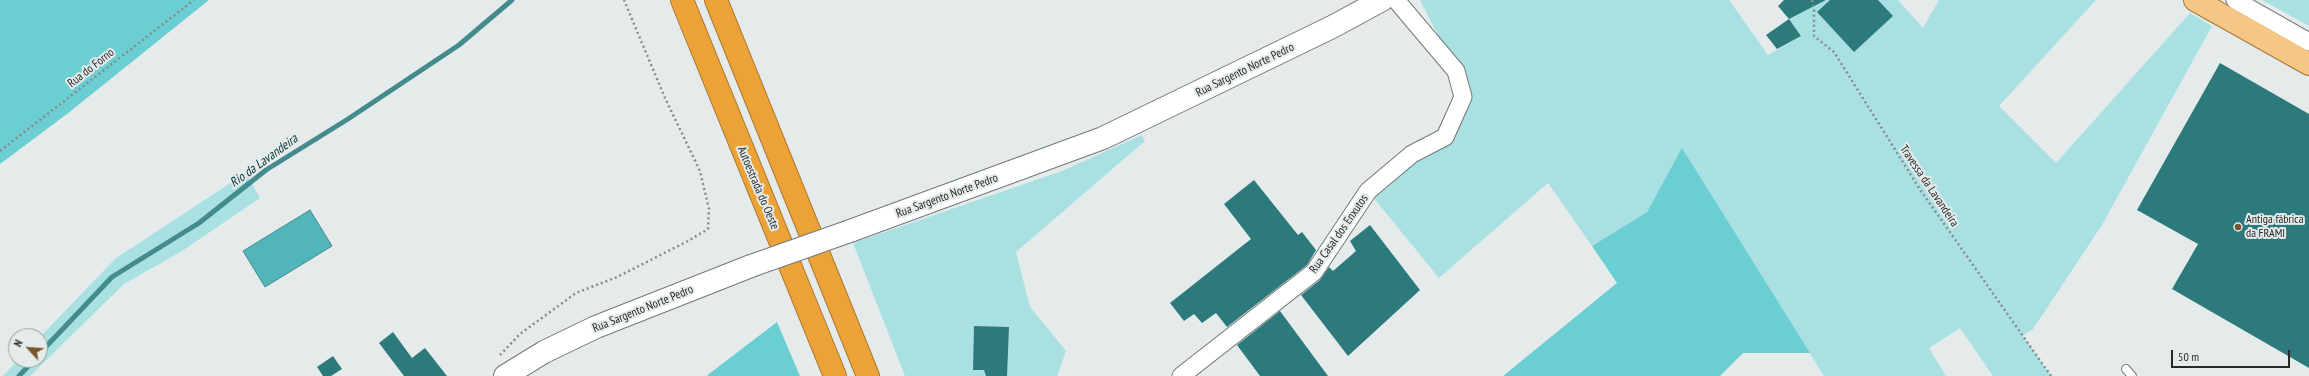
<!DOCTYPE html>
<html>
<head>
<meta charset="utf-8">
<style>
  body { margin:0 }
  #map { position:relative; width:2309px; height:376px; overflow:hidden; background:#e5ebeb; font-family:"PT Sans Narrow",sans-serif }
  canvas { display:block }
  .north { position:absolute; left:8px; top:328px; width:40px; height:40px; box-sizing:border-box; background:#e5ebeb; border:1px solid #999d9d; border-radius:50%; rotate:296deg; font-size:11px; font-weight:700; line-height:16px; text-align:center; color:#272929 }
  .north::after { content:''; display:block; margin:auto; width:14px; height:18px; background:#76562c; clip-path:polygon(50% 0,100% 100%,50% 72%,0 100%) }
  .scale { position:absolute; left:2171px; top:350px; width:119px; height:18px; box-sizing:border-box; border:2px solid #272929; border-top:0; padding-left:5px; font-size:12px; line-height:14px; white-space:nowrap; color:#272929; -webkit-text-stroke:3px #e5ebeb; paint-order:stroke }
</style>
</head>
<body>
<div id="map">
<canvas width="2309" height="376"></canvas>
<div class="north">N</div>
<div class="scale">50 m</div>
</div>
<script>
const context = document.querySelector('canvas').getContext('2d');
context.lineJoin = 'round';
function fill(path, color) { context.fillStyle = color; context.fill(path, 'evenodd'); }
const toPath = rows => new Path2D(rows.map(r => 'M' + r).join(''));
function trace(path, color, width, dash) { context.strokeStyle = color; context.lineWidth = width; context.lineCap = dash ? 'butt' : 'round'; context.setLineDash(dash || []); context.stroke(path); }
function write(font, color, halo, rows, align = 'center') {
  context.font = font + ' "PT Sans Narrow",sans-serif'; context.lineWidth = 4; context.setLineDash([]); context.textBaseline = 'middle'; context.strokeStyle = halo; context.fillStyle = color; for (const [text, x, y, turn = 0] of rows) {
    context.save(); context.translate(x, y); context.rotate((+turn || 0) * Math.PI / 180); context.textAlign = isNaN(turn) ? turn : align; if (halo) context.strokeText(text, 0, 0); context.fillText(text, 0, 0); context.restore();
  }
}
fill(toPath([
  [1420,0,1729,0,1768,55,1801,36,1789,19,1806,0,1898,0,1923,28,1939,0,2096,0,1999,106,2056,163,2190,13,2212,26,2102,225,2033,329,2023,336,2051,376,1993,376,1960,328,1929,348,1946,376,1824,376,1682,149,1647,212,1592,246,1548,183,1439,278,1368,191,1445,137,1463,97,1456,71],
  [2262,0,2309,0,2309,26],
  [1142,135,1145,141,1016,252,1030,307,1066,351,1057,376,905,376,853,243,1062,171],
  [246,173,260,198,182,251,124,284,30,376,3,376,18,360,40,360,40,337,116,258]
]), '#a9e1e3');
fill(toPath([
  [0,0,209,0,67,114,0,164],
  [1682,148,1810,353,1743,353,1720,376,1503,376,1617,283,1592,246,1647,212],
  [777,322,800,376,707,376,709,374]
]), '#6bced2');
const water = toPath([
  [310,210,332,246,265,287,243,251,310,210]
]);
fill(water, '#51b5b9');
trace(water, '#448b8e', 1);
trace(toPath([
  [40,353,112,277,199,223,266,170,348,119,459,45,512,0],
  [19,376,34,360]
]), '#448b8e', 5);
fill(toPath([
  [1784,0,1826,0,1789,19,1778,6],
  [1830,0,1878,0,1893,16,1854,52,1817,12],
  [1789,19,1801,36,1777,49,1766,35],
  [2220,63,2309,114,2309,368,2172,289,2198,244,2137,210],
  [1254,180,1298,235,1302,232,1316,250,1307,265,1227,327,1216,313,1202,323,1194,314,1184,321,1170,303,1251,239,1224,204],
  [1370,225,1420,290,1348,356,1301,295,1320,280,1329,267,1333,271,1356,251,1350,241],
  [1280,311,1328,376,1260,376,1237,345],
  [974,326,1009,327,1007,376,986,376,984,370,973,370],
  [393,332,412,358,425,348,447,376,404,376,379,343],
  [333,356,342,369,331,376,323,376,317,367]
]), '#2d7a7d');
const lane = toPath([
  [2126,369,2132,376]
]);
const street = toPath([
  [2235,0,2309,42],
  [1181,376,1314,272,1368,191,1412,154,1445,137,1463,97,1456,71,1396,0]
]);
const secondary = toPath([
  [850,231,1103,138,1332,27,1382,0],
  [505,376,544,352,596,327,751,266]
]);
const primary = toPath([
  [2195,0,2309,64]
]);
const highway = toPath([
  [682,0,835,376],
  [716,0,868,376]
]);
trace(lane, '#727777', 10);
trace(street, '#727777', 19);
trace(secondary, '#727777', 24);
trace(primary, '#a87832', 24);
trace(highway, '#a87832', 24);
trace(toPath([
  [1812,0,1814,9,1814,36,1834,52,1921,191,2051,376],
  [0,151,194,0],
  [500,355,520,334,576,293,617,277,688,241,708,229,709,209,700,171,665,98,624,0]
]), '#878b8b', 2.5, [2, 3]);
trace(lane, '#fff', 8);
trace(street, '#fff', 17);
trace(secondary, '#fff', 22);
trace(primary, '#f4c787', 22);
trace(highway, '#eda237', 22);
const secondaryBridge = toPath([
  [751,266,850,231]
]);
trace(secondaryBridge, '#727777', 24, []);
trace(secondaryBridge, '#fff', 22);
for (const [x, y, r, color] of [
  [2238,227,4,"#76562c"]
]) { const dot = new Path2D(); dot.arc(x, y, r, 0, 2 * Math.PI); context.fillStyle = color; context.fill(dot); trace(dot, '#e5ebeb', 1.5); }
write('12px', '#272929', '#e5ebeb', [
  ["Rua do Forno",91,68,-38],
  ["Rua Sargento Norte Pedro",1245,70,-26],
  ["Travessa da Lavandeira",1929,186,56],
  ["Autoestrada do Oeste",758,188,67],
  ["Rua Sargento Norte Pedro",947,196,-20],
  ["Rua Casal dos Enxutos",1339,234,-55],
  ["Rua Sargento Norte Pedro",643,309,-22]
]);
write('12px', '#272929', '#e5ebeb', [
  ["Antiga fábrica",2246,220],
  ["da FRAMI",2246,234]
], 'left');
write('italic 13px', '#023436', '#e5ebeb', [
  ["Rio da Lavandeira",264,161,-36]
]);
</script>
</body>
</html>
